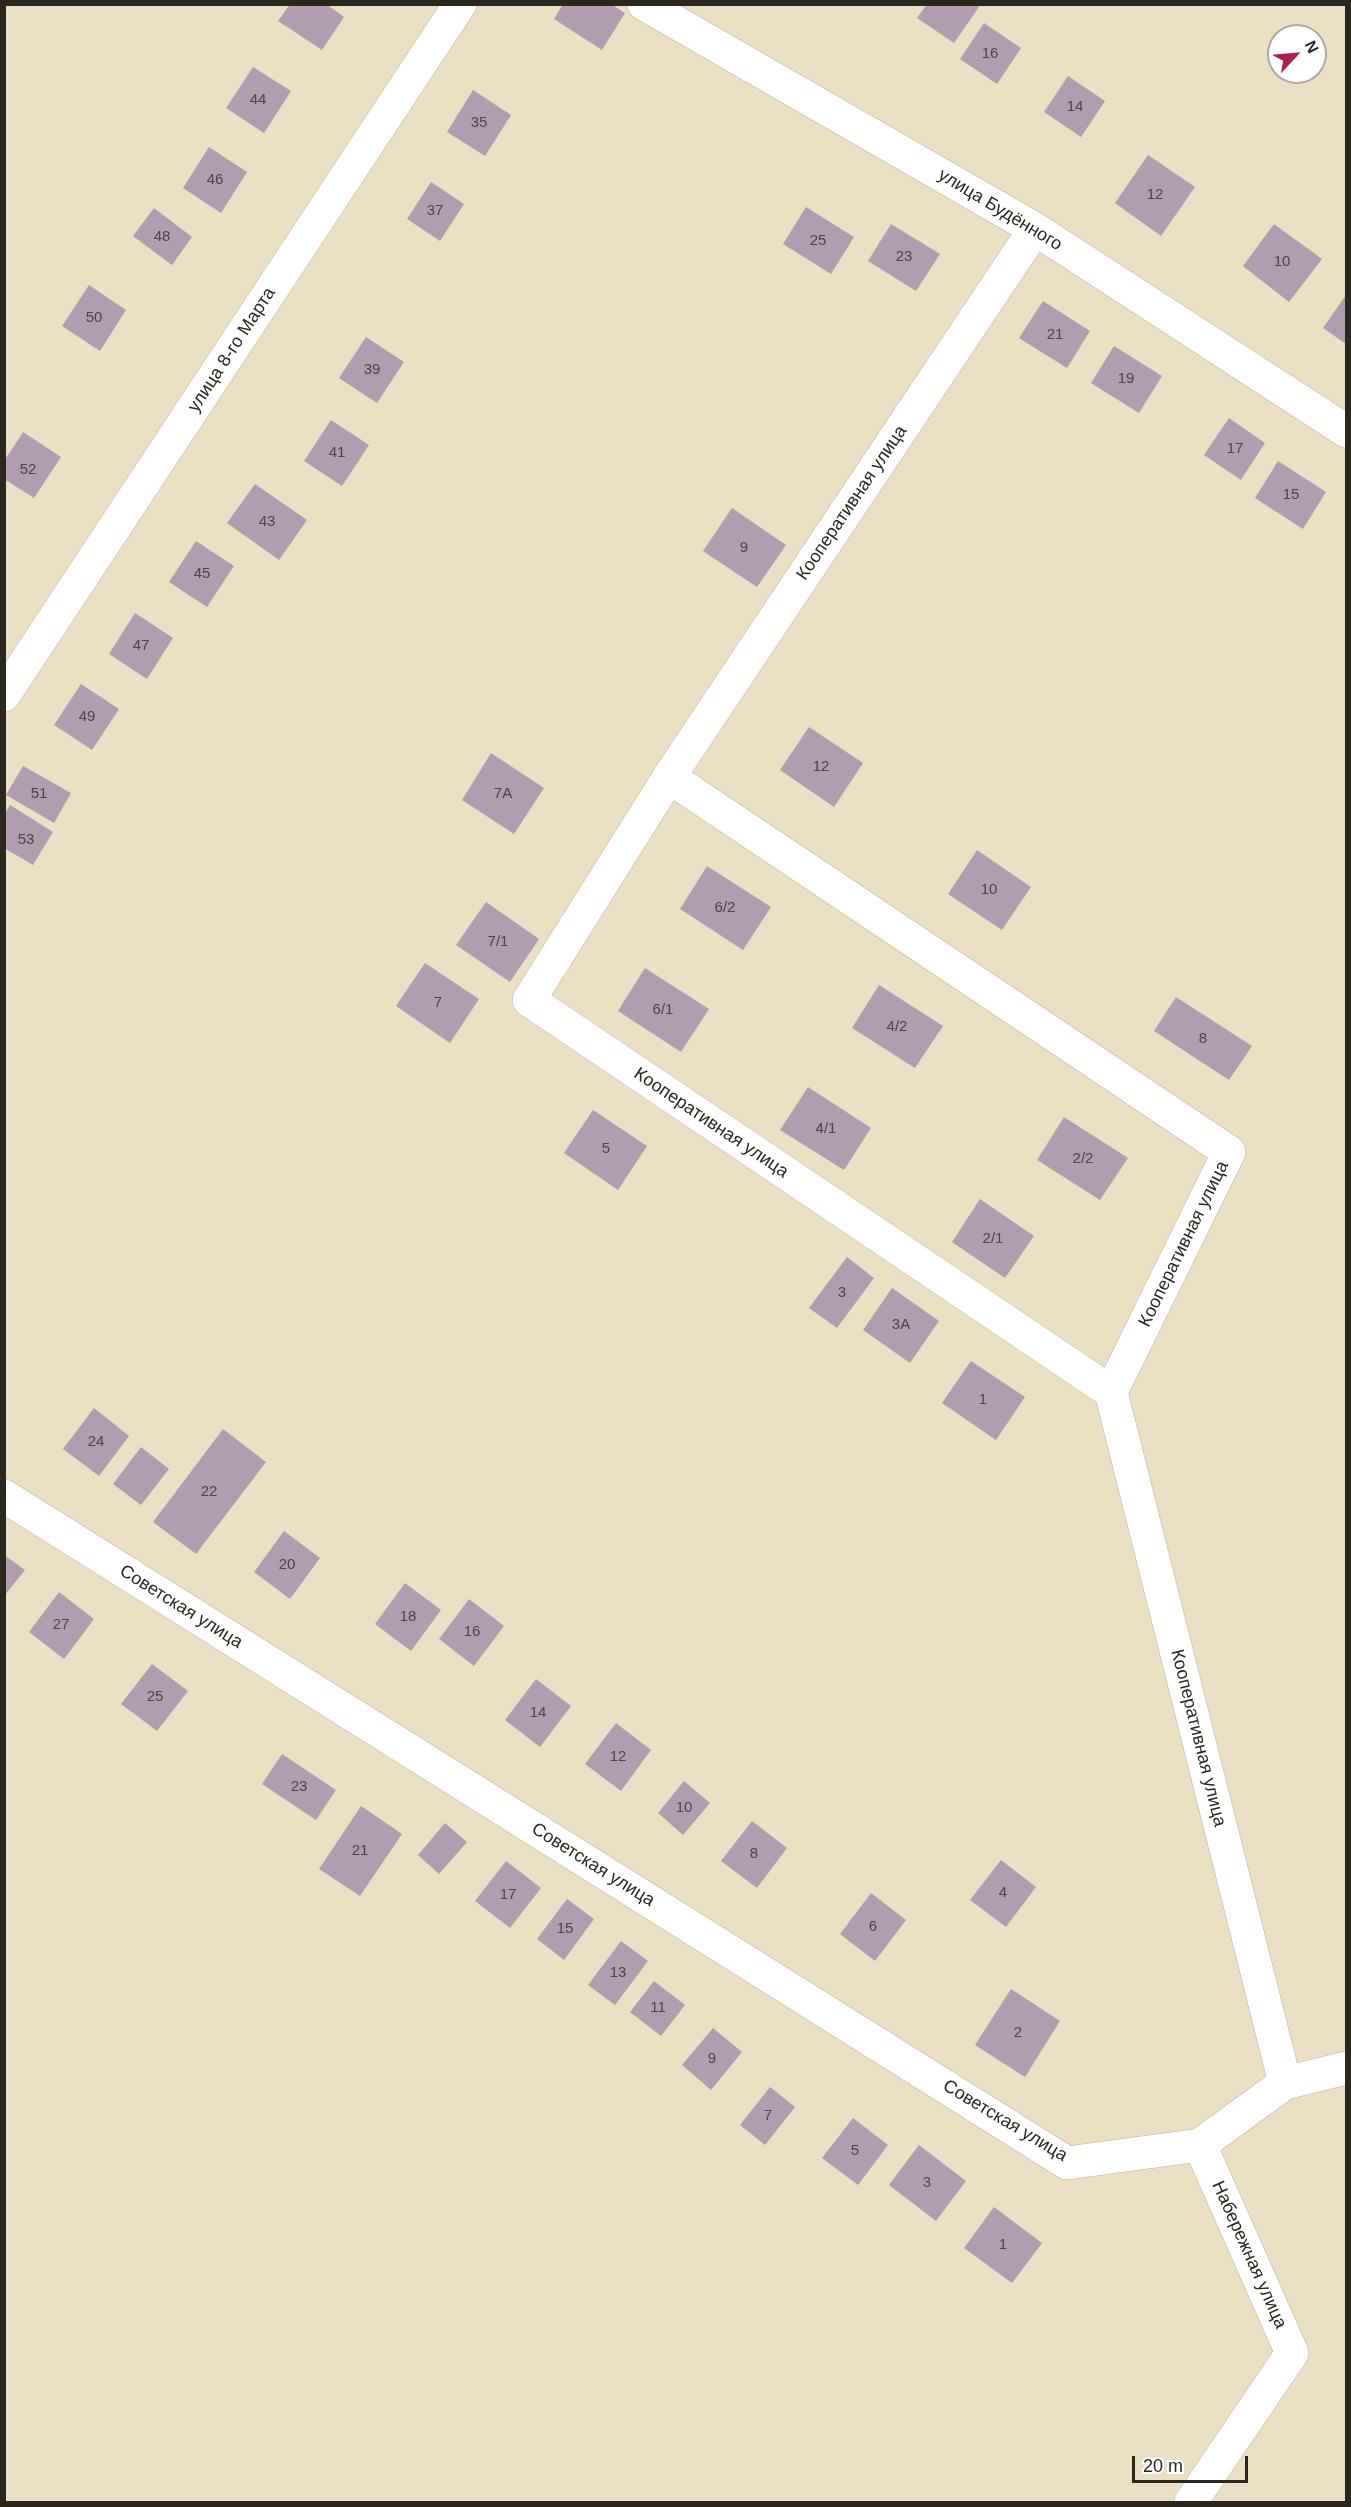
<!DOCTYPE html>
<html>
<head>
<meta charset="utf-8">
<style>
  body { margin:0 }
  #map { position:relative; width:1351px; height:2507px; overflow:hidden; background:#ebdfc4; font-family:Helvetica,sans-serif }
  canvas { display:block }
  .frame { position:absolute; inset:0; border:6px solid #2c271d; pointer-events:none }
  .north { position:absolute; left:1267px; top:24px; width:60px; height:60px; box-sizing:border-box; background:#fff; border:2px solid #aba9a5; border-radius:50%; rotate:64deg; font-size:16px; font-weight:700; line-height:24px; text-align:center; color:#2c271d }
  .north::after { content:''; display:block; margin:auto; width:21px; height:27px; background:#b01e4c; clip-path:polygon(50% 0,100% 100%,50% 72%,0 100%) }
  .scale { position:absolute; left:1132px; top:2456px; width:116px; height:27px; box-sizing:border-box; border:3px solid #2c271d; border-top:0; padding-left:8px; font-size:18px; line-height:21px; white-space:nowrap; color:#2c271d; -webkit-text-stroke:4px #fff; paint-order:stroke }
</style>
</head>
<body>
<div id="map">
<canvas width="1351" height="2507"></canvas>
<div class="frame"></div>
<div class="north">N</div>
<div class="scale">20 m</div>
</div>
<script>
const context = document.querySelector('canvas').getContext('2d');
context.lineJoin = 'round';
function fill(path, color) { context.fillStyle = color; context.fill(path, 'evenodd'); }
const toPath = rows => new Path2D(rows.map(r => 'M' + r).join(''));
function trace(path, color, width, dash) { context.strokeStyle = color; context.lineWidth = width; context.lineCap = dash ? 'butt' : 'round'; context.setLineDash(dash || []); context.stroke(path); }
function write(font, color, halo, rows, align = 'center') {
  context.font = font + ' Helvetica,sans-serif'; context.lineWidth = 4.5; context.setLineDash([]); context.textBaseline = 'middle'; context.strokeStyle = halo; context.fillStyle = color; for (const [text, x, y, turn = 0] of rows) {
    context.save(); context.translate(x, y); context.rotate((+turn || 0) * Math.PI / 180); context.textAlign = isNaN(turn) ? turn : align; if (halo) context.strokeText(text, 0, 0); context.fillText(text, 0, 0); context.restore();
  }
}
fill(toPath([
  [290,4,326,4,344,17,322,50,278,21],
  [563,4,611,4,625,13,602,50,554,19],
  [927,4,976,4,979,7,954,43,917,18],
  [984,23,1021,48,997,84,960,59],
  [253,67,291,91,264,133,226,108],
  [1068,76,1105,101,1081,137,1044,112],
  [473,90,511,115,485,156,447,132],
  [209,147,247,172,221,213,183,188],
  [1148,155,1195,187,1161,236,1115,203],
  [431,182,464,204,440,241,407,219],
  [806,207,854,237,831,274,783,244],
  [154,208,192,237,172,265,133,236],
  [891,224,940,254,916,291,868,261],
  [1274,224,1322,259,1289,302,1243,266],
  [89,285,126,310,100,351,62,326],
  [1346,295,1346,344,1323,328],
  [1043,301,1090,331,1067,368,1019,338],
  [366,337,404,362,377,403,339,378],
  [1114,346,1162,376,1139,413,1091,383],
  [1229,418,1265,443,1241,480,1204,455],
  [331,420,369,445,342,486,304,461],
  [23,432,61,457,34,498,4,479,4,461],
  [1278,461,1326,492,1303,529,1255,498],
  [255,484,307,520,279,560,227,523],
  [732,508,786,545,757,587,703,551],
  [196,541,234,566,207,607,169,582],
  [135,613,173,638,147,679,109,654],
  [81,684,119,709,92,750,54,725],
  [809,727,863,763,834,807,780,770],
  [491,753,544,788,514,834,462,800],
  [23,766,71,793,54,823,6,795],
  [10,805,53,832,33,865,4,848,4,815],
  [977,850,1031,887,1002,930,948,894],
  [707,866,771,907,743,950,680,909],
  [486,902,539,939,510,982,456,945],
  [425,963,479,999,450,1043,396,1006],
  [645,968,709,1009,681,1052,618,1011],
  [879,985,943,1026,915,1068,852,1028],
  [1176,997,1252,1046,1229,1080,1154,1031],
  [808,1087,871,1128,844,1170,780,1130],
  [593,1110,647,1146,618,1190,564,1153],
  [1064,1117,1128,1158,1100,1200,1037,1160],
  [980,1199,1034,1236,1005,1278,952,1242],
  [847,1257,874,1278,837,1328,809,1308],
  [892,1288,939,1321,910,1363,863,1330],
  [971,1361,1025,1397,996,1440,942,1403],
  [94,1408,129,1436,99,1476,63,1449],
  [223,1429,266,1462,196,1554,153,1522],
  [141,1447,169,1469,141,1505,113,1484],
  [284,1531,320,1558,290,1599,254,1572],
  [4,1555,25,1570,4,1596],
  [405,1583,441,1610,411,1651,375,1624],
  [59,1592,94,1619,64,1659,29,1632],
  [469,1599,504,1626,474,1666,439,1639],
  [152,1664,188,1691,157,1731,121,1704],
  [536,1679,571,1706,540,1747,505,1720],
  [616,1723,651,1750,621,1791,585,1764],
  [282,1754,336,1790,316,1820,262,1784],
  [684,1781,710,1803,683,1835,658,1813],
  [361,1806,402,1834,360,1896,319,1869],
  [752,1821,787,1848,757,1888,721,1861],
  [445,1823,467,1842,439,1874,418,1855],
  [1001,1860,1036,1887,1006,1927,970,1900],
  [506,1861,541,1888,510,1928,475,1901],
  [871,1893,906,1920,875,1961,840,1934],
  [567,1899,594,1919,564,1960,537,1939],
  [621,1941,648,1961,615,2005,588,1985],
  [654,1981,685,2005,661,2036,630,2012],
  [1011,1989,1060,2021,1025,2077,975,2045],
  [713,2028,742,2052,711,2090,682,2065],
  [770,2087,795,2107,765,2145,740,2125],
  [853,2118,888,2145,858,2185,822,2158],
  [919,2145,966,2181,936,2221,889,2185],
  [994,2207,1042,2243,1012,2283,964,2248]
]), '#b29cb0');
const minor = toPath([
  [644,4,1035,229,1346,431],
  [1035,229,669,777,529,1000,1111,1392,1285,2083],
  [4,695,460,4],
  [669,777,1229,1152,1111,1392],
  [4,1496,1067,2163,1200,2145],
  [1191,2502,1292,2353,1200,2145,1285,2083,1346,2068]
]);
trace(minor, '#bfb399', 34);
trace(minor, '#fff', 33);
write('15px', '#4e4442', null, [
  ["16",990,54],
  ["44",258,100],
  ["14",1075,107],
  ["35",479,123],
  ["46",215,180],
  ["12",1155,195],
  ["37",435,211],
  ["48",162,237],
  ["25",818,241],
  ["23",904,257],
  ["10",1282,262],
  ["50",94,318],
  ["21",1055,335],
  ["39",372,370],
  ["19",1126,379],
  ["17",1235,449],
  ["41",337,453],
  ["52",28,470],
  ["15",1291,495],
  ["43",267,522],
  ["9",744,548],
  ["45",202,574],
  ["47",141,646],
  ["49",87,717],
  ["12",821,767],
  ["51",39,794],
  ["7А",503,794],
  ["53",26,840],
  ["10",989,890],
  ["6/2",725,908],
  ["7/1",498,942],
  ["7",438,1003],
  ["6/1",663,1010],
  ["4/2",897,1027],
  ["8",1203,1039],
  ["4/1",826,1129],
  ["5",606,1149],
  ["2/2",1083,1159],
  ["2/1",993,1239],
  ["3",842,1293],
  ["3А",901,1325],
  ["1",983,1400],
  ["24",96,1442],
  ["22",209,1492],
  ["20",287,1565],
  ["18",408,1617],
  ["27",61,1625],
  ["16",472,1632],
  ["25",155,1697],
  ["14",538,1713],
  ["12",618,1757],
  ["23",299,1787],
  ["10",684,1808],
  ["21",360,1851],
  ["8",754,1854],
  ["4",1003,1893],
  ["17",508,1895],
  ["6",873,1927],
  ["15",565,1929],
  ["13",618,1973],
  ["11",658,2008],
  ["2",1018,2033],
  ["9",712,2059],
  ["7",768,2116],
  ["5",855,2151],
  ["3",927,2183],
  ["1",1003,2245]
]);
write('18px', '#2c271d', '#fff', [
  ["улица Будённого",1000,210,31],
  ["улица 8-го Марта",232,350,-57],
  ["Кооперативная улица",852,503,-56],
  ["Кооперативная улица",711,1123,34],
  ["Кооперативная улица",1184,1244,-64],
  ["Советская улица",181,1607,32],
  ["Кооперативная улица",1198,1738,76],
  ["Советская улица",593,1865,32],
  ["Советская улица",1005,2121,31],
  ["Набережная улица",1249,2255,66]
]);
</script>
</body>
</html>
